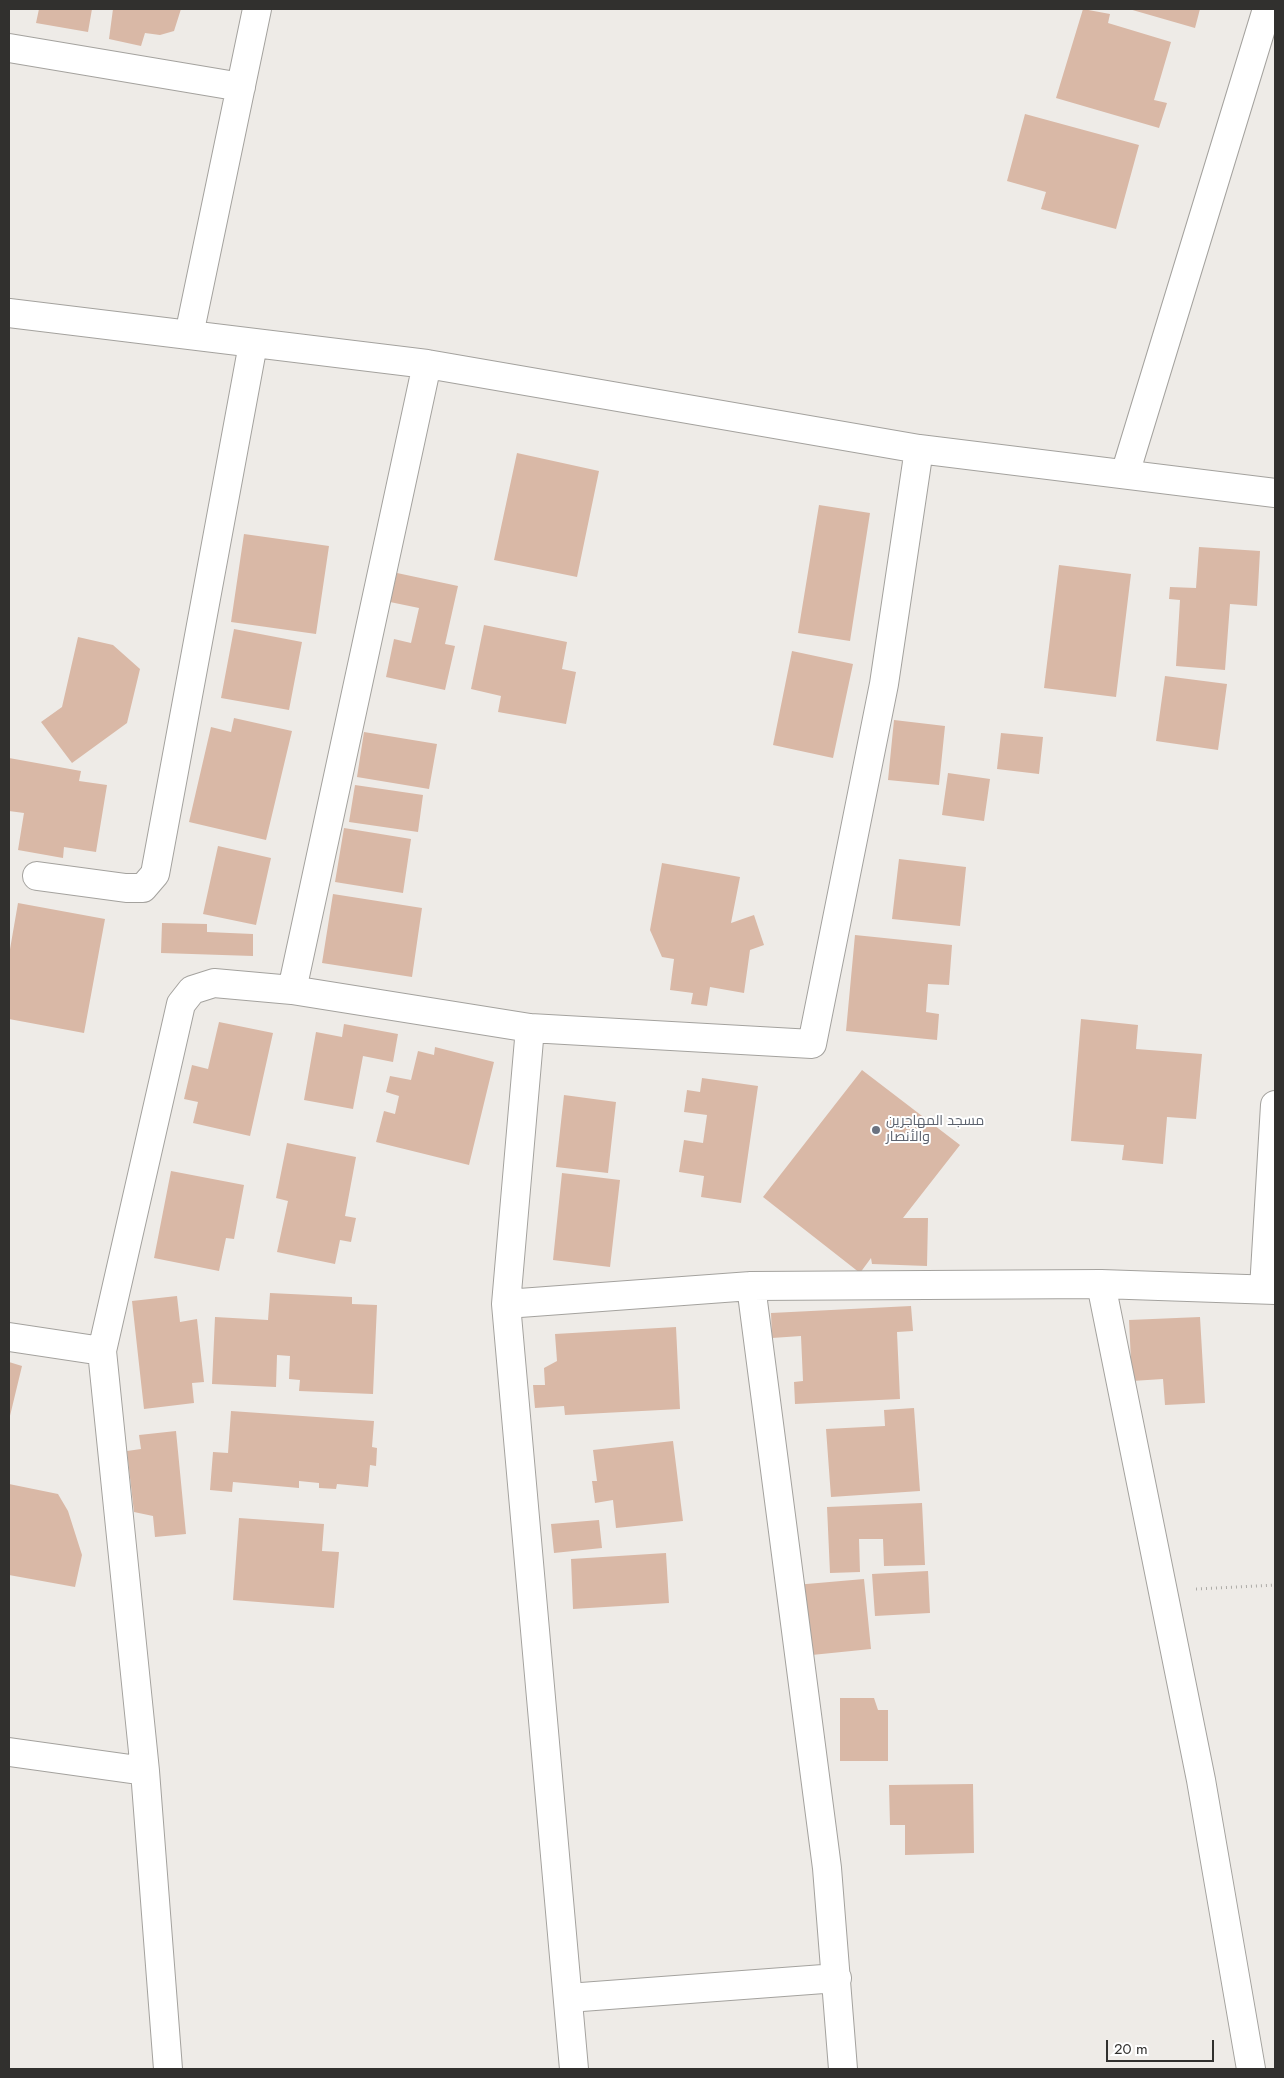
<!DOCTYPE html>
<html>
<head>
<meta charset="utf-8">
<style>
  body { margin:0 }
  #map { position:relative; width:1284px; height:2078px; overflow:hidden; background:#eeebe7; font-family:Jost,sans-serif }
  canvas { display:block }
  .frame { position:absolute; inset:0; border:10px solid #31302e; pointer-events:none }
  .scale { position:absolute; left:1106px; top:2040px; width:108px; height:22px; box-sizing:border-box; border:2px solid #31302e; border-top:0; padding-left:6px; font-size:15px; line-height:18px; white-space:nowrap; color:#31302e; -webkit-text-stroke:4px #fff; paint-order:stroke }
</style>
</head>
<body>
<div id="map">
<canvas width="1284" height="2078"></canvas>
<div class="frame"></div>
<div class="scale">20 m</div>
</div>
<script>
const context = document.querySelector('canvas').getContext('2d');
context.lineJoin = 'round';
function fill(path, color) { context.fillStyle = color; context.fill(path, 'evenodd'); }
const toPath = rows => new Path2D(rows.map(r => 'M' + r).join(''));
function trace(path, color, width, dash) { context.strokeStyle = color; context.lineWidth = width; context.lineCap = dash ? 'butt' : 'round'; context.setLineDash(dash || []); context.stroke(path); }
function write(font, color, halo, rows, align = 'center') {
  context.font = font + ' Jost,Cairo,sans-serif'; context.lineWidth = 4; context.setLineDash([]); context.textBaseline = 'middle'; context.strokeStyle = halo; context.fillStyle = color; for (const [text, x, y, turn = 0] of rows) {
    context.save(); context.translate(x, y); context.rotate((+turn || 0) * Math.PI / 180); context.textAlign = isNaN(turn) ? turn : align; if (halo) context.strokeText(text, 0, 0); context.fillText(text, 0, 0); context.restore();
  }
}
fill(toPath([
  [39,9,92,9,88,32,36,23],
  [113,9,181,9,174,31,160,35,145,33,141,46,109,39],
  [1083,9,1110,14,1108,23,1171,42,1154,100,1167,103,1159,128,1056,98],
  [1129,9,1200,9,1195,28],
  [1025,114,1139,145,1116,229,1041,209,1046,192,1007,181],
  [517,453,599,471,577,577,494,560],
  [819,505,870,513,850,641,798,633],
  [244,534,329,546,316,634,231,622],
  [1199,547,1260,551,1257,606,1230,604,1225,670,1176,666,1180,600,1169,599,1170,587,1196,588],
  [1059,565,1131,574,1116,697,1044,688],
  [397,573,458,586,445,644,455,646,445,690,386,677,394,639,411,643,419,608,390,602],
  [484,625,567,642,562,669,576,672,566,724,498,712,501,696,471,689],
  [234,629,302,642,289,710,221,698],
  [78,637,113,645,140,669,127,723,72,763,41,722,62,707],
  [792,651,853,664,833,758,773,745],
  [1165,676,1227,684,1218,750,1156,741],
  [234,718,292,731,266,840,189,822,211,727,231,732],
  [894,720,945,726,939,785,888,780],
  [364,732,437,744,429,789,357,777],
  [1001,733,1043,737,1039,774,997,769],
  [9,758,81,771,79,781,107,785,96,852,64,847,63,858,18,850,24,813,9,811],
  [948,773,990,779,984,821,942,815],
  [355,785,423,795,418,832,349,822],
  [344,828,411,839,403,893,335,882],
  [218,846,271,858,256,925,203,914],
  [899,859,966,867,960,926,892,919],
  [662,863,740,877,731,923,754,915,764,945,750,950,744,993,710,987,707,1006,691,1004,693,993,670,990,674,959,662,957,650,930],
  [333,894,422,908,412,977,322,963],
  [18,903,105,919,84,1033,9,1019,9,955],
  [162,923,207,924,207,932,253,934,253,956,161,953],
  [855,935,952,945,949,985,928,984,926,1012,939,1014,937,1040,846,1031],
  [1081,1019,1138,1025,1136,1049,1202,1054,1196,1119,1167,1117,1163,1164,1122,1160,1124,1145,1071,1141],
  [219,1022,273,1033,250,1136,193,1123,198,1102,184,1099,192,1065,208,1069],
  [344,1024,398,1034,393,1062,363,1056,353,1109,304,1100,316,1032,342,1037],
  [435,1047,494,1062,469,1165,376,1142,384,1111,395,1114,399,1096,386,1092,390,1076,411,1080,418,1051,434,1055],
  [862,1070,960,1145,903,1218,928,1218,927,1266,872,1264,871,1258,860,1273,763,1197],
  [702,1078,758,1086,741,1203,701,1197,704,1176,679,1172,684,1140,703,1143,707,1115,684,1112,687,1090,700,1092],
  [564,1095,616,1102,608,1173,556,1167],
  [287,1143,356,1157,345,1216,356,1218,351,1242,340,1240,335,1264,277,1252,288,1201,276,1198],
  [171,1171,244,1185,234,1239,226,1238,219,1271,154,1258],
  [562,1173,620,1180,610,1267,553,1260],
  [270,1293,352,1297,352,1304,377,1305,373,1394,299,1391,300,1380,289,1379,290,1356,277,1355,276,1387,212,1384,215,1317,268,1320],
  [177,1296,180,1322,197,1319,204,1382,192,1383,194,1403,144,1409,132,1301],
  [911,1306,913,1331,897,1332,900,1399,795,1404,794,1382,803,1381,801,1336,772,1338,771,1313],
  [1200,1317,1205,1403,1165,1405,1163,1379,1132,1381,1129,1320],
  [676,1327,680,1409,565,1415,564,1406,535,1408,533,1385,545,1385,544,1368,557,1361,555,1334],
  [9,1362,22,1366,9,1420],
  [914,1408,920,1491,831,1497,826,1429,885,1426,884,1410],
  [231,1411,374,1421,372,1447,377,1448,376,1466,370,1465,368,1487,337,1484,336,1489,319,1488,319,1483,299,1481,299,1488,233,1482,232,1492,210,1490,213,1452,228,1453],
  [176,1431,186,1534,155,1537,153,1516,134,1512,127,1451,141,1449,139,1435],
  [673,1441,683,1521,616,1528,613,1500,595,1503,592,1481,597,1481,593,1450],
  [9,1484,58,1494,68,1511,82,1555,75,1587,9,1575],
  [922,1503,925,1565,884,1566,883,1539,859,1539,860,1572,830,1573,827,1507],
  [239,1518,324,1524,322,1551,339,1552,334,1608,233,1600],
  [599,1520,602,1548,554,1553,551,1524],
  [666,1553,669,1603,573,1609,571,1559],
  [928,1571,930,1613,875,1616,872,1574],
  [864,1579,871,1649,802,1656,795,1585],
  [840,1698,874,1698,878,1710,888,1710,888,1761,840,1761],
  [973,1784,974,1853,905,1855,905,1825,890,1825,889,1785]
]), '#d9b8a6');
const minor = toPath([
  [9,48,241,87],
  [9,313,427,364,919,449,1275,493],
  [189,335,257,9],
  [1125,474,1267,9],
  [37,876,126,888,143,888,155,874,253,344],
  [292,990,427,364],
  [530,1028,506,1304,574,2069],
  [1101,1284,1201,1780,1251,2069],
  [751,1286,827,1868,843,2069],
  [1264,1289,1275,1105],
  [506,1304,751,1286,1101,1284,1275,1290],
  [9,1337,102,1351],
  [9,1752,145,1771],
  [568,1998,837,1978],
  [168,2069,145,1771,102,1351,181,1004,192,990,214,983,292,990,530,1028,812,1044,884,684,919,449]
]);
trace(minor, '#a4a29e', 30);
trace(toPath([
  [1196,1589,1275,1585]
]), '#adaba7', 3, [1, 4]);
trace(minor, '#fff', 28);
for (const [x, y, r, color] of [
  [876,1130,5,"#6b7280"]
]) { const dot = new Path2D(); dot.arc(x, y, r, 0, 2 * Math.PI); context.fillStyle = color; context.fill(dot); trace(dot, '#fff', 2); }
write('14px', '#5b616d', '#fff', [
  ["مسجد المهاجرين",886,1122],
  ["والأنصار",886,1138]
], 'left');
</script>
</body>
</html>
